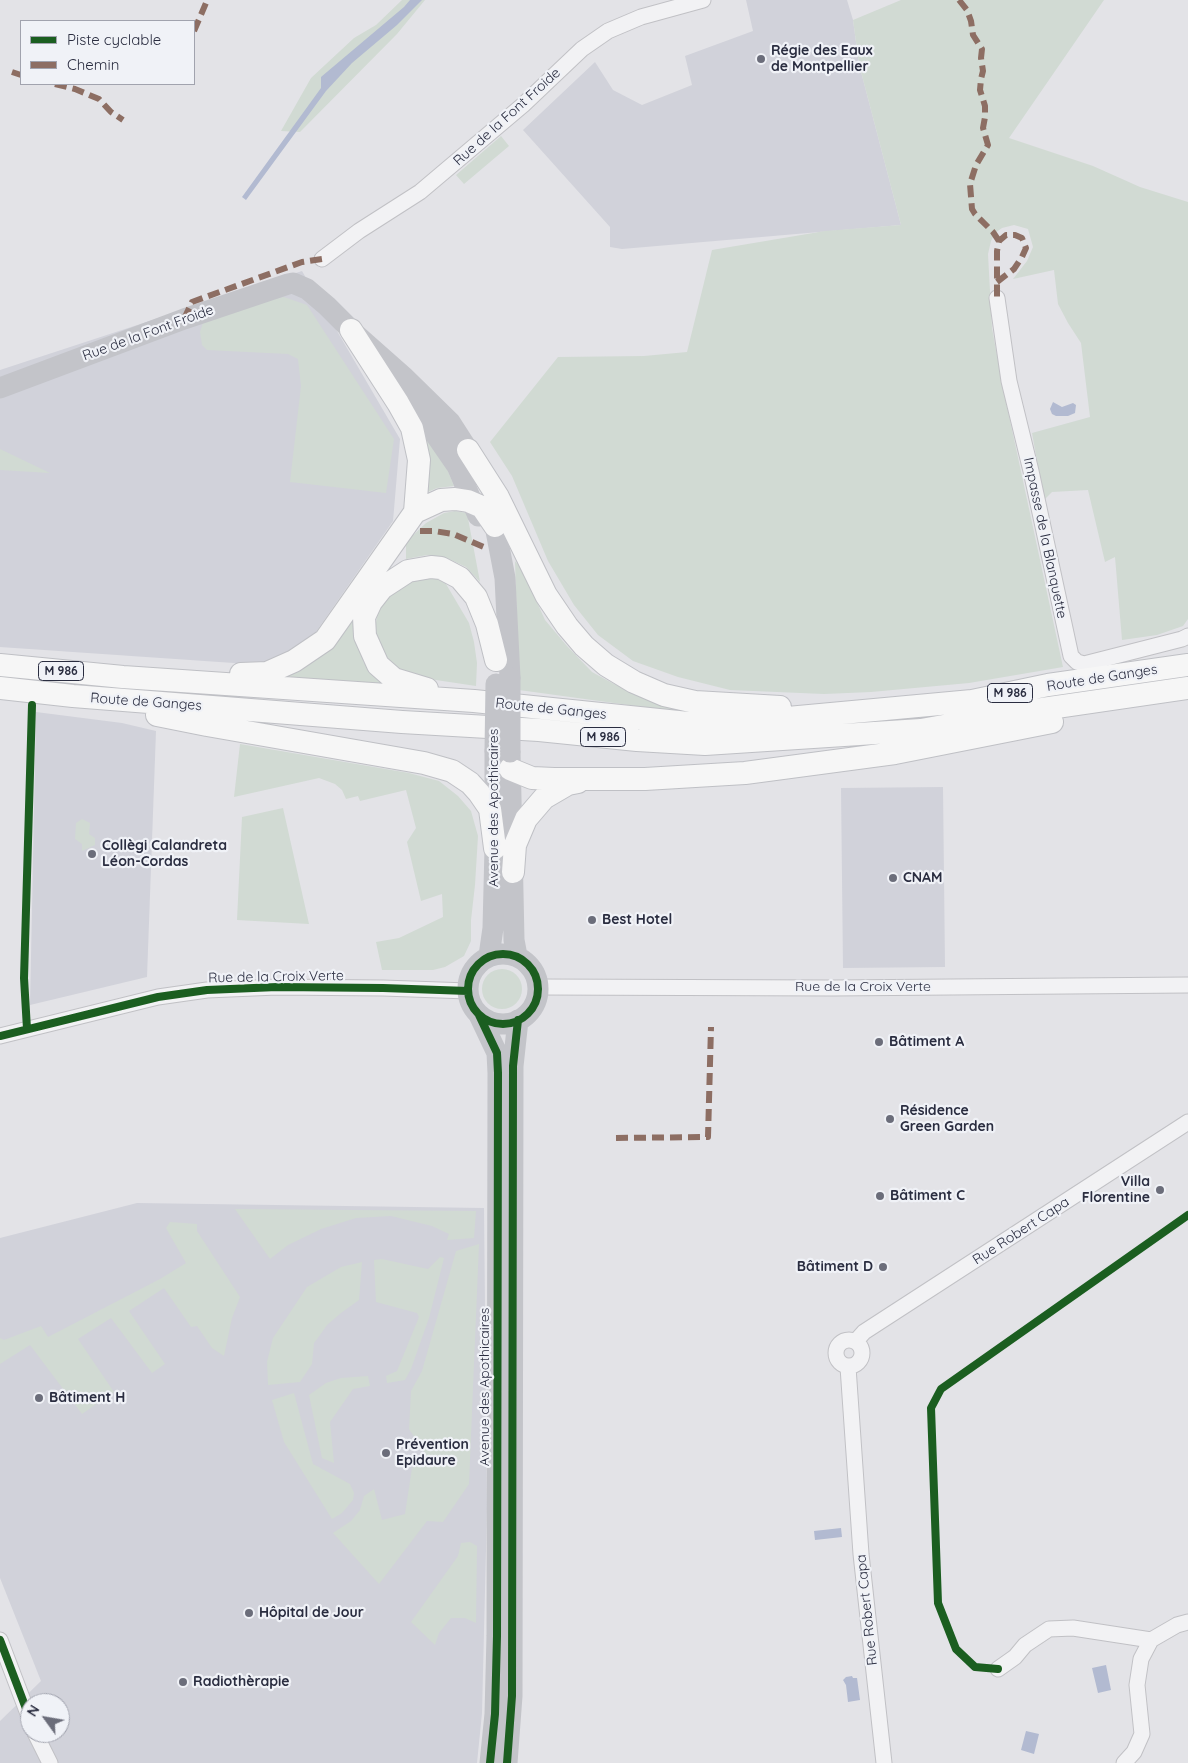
<!DOCTYPE html>
<html>
<head>
<meta charset="utf-8">
<style>
  body { margin:0 }
  #map { position:relative; width:1188px; height:1763px; overflow:hidden; background:#e3e3e7; font-family:Quicksand,sans-serif }
  canvas { display:block }
  .legend { position:absolute; left:20px; top:20px; width:175px; height:65px; box-sizing:border-box; background:#f0f2f7; border:1px solid #a1a3ae; margin:0; padding:6px 9px; list-style:none; font-size:15px; color:#2a2d40 }
  .legend li { display:flex; align-items:center; gap:10px; height:25px }
  .legend b { width:25px; border:1px solid #a1a3ae }
  .north { position:absolute; left:20px; top:1693px; width:50px; height:50px; box-sizing:border-box; background:#f0f2f7; border:1px solid #a1a3ae; border-radius:50%; rotate:302deg; font-size:14px; font-weight:700; line-height:20px; text-align:center; color:#2a2d40 }
  .north::after { content:''; display:block; margin:auto; width:18px; height:22px; background:#6b6d7a; clip-path:polygon(50% 0,100% 100%,50% 72%,0 100%) }
</style>
</head>
<body>
<div id="map">
<canvas width="1188" height="1763"></canvas>
<ul class="legend">
<li><b style="height:6px;background:#1b5e20"></b>Piste cyclable</li>
<li><b style="height:6px;background:#8d6e63"></b>Chemin</li>
</ul>
<div class="north">N</div>
</div>
<script>
const context = document.querySelector('canvas').getContext('2d');
context.lineJoin = 'round';
function fill(path, color) { context.fillStyle = color; context.fill(path, 'evenodd'); }
const toPath = rows => new Path2D(rows.map(r => 'M' + r).join(''));
function trace(path, color, width, dash) { context.strokeStyle = color; context.lineWidth = width; context.lineCap = dash ? 'butt' : 'round'; context.setLineDash(dash || []); context.stroke(path); }
function write(font, color, halo, rows, align = 'center') {
  context.font = font + ' Quicksand,sans-serif'; context.lineWidth = 4.5; context.setLineDash([]); context.textBaseline = 'middle'; context.strokeStyle = halo; context.fillStyle = color; for (const [text, x, y, turn = 0] of rows) {
    context.save(); context.translate(x, y); context.rotate((+turn || 0) * Math.PI / 180); context.textAlign = isNaN(turn) ? turn : align; if (halo) context.strokeText(text, 0, 0); context.fillText(text, 0, 0); context.restore();
  }
}
fill(toPath([
  [746,0,847,0,853,20,859,64,901,225,622,249,610,247,610,227,523,130,595,62,613,90,642,105,692,85,685,56,753,31],
  [302,271,400,439,393,521,311,639,263,665,0,647,0,370],
  [36,712,122,723,156,731,147,977,30,1005],
  [943,787,945,967,843,968,841,788],
  [137,1203,484,1208,487,1509,482,1713,477,1763,0,1763,0,1721,41,1681,0,1578,0,1238],
  [30,1703,60,1703,60,1733,30,1733]
]), '#d1d2da');
fill(toPath([
  [402,0,425,0,397,34,300,132,281,131,311,78,354,38,376,25],
  [901,0,1104,0,1009,138,1093,166,1140,187,1188,202,1188,619,1183,626,1157,635,1122,640,1115,557,1105,562,1088,490,1052,492,1044,500,1032,433,1090,417,1081,343,1068,323,1058,304,1054,270,1013,279,1027,261,1033,247,1028,229,1014,225,1002,228,995,233,991,241,988,254,992,328,1002,383,1063,667,969,683,871,692,824,694,730,690,678,677,633,661,598,635,574,605,548,561,512,476,490,442,558,357,644,356,687,352,712,250,825,231,901,225,859,64,853,20],
  [501,136,509,146,464,184,456,175],
  [284,297,307,305,394,439,386,493,290,482,301,386,298,359,288,354,207,350,202,345,200,332,203,323,256,303],
  [418,425,441,454,454,486,437,488,428,492,428,448],
  [0,449,50,473,0,470],
  [455,511,467,513,480,582,466,567,449,559,427,555,406,559,406,542,426,523,444,513],
  [515,561,523,571,545,620,567,646,592,672,614,684,687,713,519,690],
  [435,577,446,584,469,623,474,642,477,663,476,686,416,677,395,669,383,651,375,631,377,614,385,601,406,583],
  [357,609,359,647,364,663,377,677,393,688,286,677],
  [240,744,409,773,439,781,458,796,471,811,478,836,475,885,471,920,471,941,464,956,445,967,433,970,382,970,376,942,399,938,443,917,442,894,421,901,407,842,416,828,406,790,360,801,358,796,346,799,342,790,335,784,319,778,234,797],
  [283,808,309,924,237,920,242,817],
  [82,819,90,823,89,834,95,838,95,845,82,851,82,844,75,839,76,823],
  '482 989a20 20 0 1 1 40 0a20 20 0 1 1-40 0Z',
  [235,1209,476,1211,474,1238,447,1240,449,1234,432,1226,391,1216,356,1218,321,1229,288,1245,270,1259],
  [170,1222,197,1224,197,1231,240,1297,232,1318,224,1356,212,1348,197,1326,191,1327,164,1288,129,1311,165,1364,152,1373,111,1318,78,1339,114,1392,82,1414,30,1345,0,1364,0,1338,4,1340,41,1326,48,1337,160,1279,186,1263,166,1228],
  [479,1244,469,1484,443,1522,427,1521,379,1584,333,1533,351,1521,360,1510,364,1496,374,1489,382,1520,405,1514,412,1468,419,1465,426,1455,409,1429,411,1391,422,1371,456,1251],
  [440,1257,444,1258,429,1318,411,1369,405,1380,387,1383,386,1376,397,1371,419,1317,417,1313,376,1302,374,1260,382,1259,428,1269],
  [362,1262,359,1300,341,1313,327,1325,320,1335,314,1343,312,1364,300,1382,268,1385,267,1362,273,1338,307,1287,341,1267],
  [368,1376,370,1386,353,1389,330,1422,334,1463,322,1458,309,1395,326,1383,341,1378],
  [294,1393,313,1464,350,1484,354,1493,353,1500,342,1513,332,1519,284,1442,272,1400],
  [470,1542,477,1546,476,1623,465,1618,451,1618,439,1633,435,1645,411,1622,458,1556,461,1543]
]), '#d1dad3');
fill(toPath([
  [410,0,422,0,397,25,352,63,326,91,246,200,242,197,321,88,321,77,404,7],
  [1053,402,1062,407,1073,403,1076,405,1075,413,1068,416,1056,416,1052,414,1050,409],
  [841,1528,842,1537,815,1540,814,1531],
  [1106,1665,1111,1690,1098,1693,1092,1668],
  [852,1676,853,1678,857,1678,860,1700,848,1702,846,1685,843,1680,846,1677],
  [1026,1731,1039,1734,1034,1754,1021,1750]
]), '#b2bad1');
const street = toPath([
  [322,259,359,231,420,192,523,105,582,49,608,31,641,17,703,0],
  [997,298,1009,381,1031,471,1071,656,1077,662,1084,664,1182,639,1188,636],
  [538,987,833,988,1188,985],
  [0,1036,158,997,207,990,277,987,383,988,468,991],
  '836 1353a13 13 0 1 1 26 0a13 13 0 1 1-26 0Z',
  [856,1341,864,1332,1188,1122],
  [848,1367,861,1554,884,1763],
  [0,1640,30,1719],
  [998,1669,1015,1657,1025,1645,1049,1629,1073,1628,1151,1640,1177,1625,1188,1622],
  [35,1733,50,1763],
  [1124,1763,1134,1752,1142,1734,1137,1685,1141,1659,1151,1640]
]);
const primary = toPath([
  [351,330,398,403,412,428,419,460,415,512],
  [468,450,498,497,546,595,567,626,584,646,606,665,634,682,664,695,695,702,780,707],
  [0,665,123,677,474,701,688,723,766,720,972,701,1048,685,1188,665],
  [241,674,267,673,294,661,325,640,415,512,441,500,455,499,468,501,482,507,495,526],
  [0,688,73,696,402,722,539,730,637,740,705,744,921,730,1022,712,1188,688],
  [427,689,394,679,378,665,365,636,364,617,371,602,382,588,408,571,431,567,441,568,460,578,476,597,487,624,496,660],
  [157,715,207,725,424,763,452,771,470,783,479,793,490,809,495,848],
  [510,769,532,778,554,779,645,779,745,773,895,753,1052,722],
  [513,872,515,845,526,819,544,798,568,784,578,782]
]);
trace(street, '#c1c1c5', 17);
trace(primary, '#bfc0c5', 24);
trace(street, '#f2f2f4', 15);
trace(toPath([
  [399,387,437,437,457,466,478,516],
  [0,388,184,319,288,284,293,283,307,289,327,306,351,330,403,376,450,422,468,450,474,465],
  [492,510,505,578,510,678],
  [510,752,514,940,517,956],
  '468 989a35 35 0 1 1 70 0a35 35 0 1 1-70 0Z',
  [489,956,493,928,495,848,495,751],
  [479,1015,497,1053,498,1073,497,1636,495,1714,490,1763],
  [507,1763,512,1696,513,1066,518,1020]
]), '#c3c4c9', 21);
trace(primary, '#f6f6f6', 22);
trace(toPath([
  [495,751,496,684],
  [510,752,510,678]
]), '#c3c4c9', 21);
trace(toPath([
  [959,0,967,10,971,21,973,35,982,49,981,58,983,71,981,79,980,90,985,106,985,117,983,128,988,145,976,165,970,184,972,209,975,214,993,232,999,241],
  [194,31,206,3,209,0],
  [12,72,21,75],
  [55,84,75,89,99,99,111,112,123,120],
  [997,282,1014,269,1022,257,1026,248,1022,238,1015,235,1006,235,999,241,997,251,997,298],
  [184,319,192,302,302,262,322,259],
  [420,531,434,531,453,534,486,548],
  [616,1138,708,1137,711,1027]
]), '#8d6e63', 6, [12, 6]);
trace(toPath([
  '468 989a35 35 0 1 1 70 0a35 35 0 1 1-70 0Z',
  [479,1015,497,1053,498,1073,497,1636,495,1714,490,1763],
  [27,1029,24,978,32,705],
  [0,1036,158,997,207,990,277,987,383,988,468,991],
  [0,1640,30,1719],
  [998,1669,975,1667,956,1649,938,1603,931,1408,941,1389,1188,1215],
  [507,1763,512,1696,513,1066,518,1020]
]), '#1b5e20', 8);
for (const [x, y, r, color] of [
  [761,59,5,"#6b6d7a"],
  [92,854,5,"#6b6d7a"],
  [893,878,5,"#6b6d7a"],
  [592,920,5,"#6b6d7a"],
  [879,1042,5,"#6b6d7a"],
  [890,1119,5,"#6b6d7a"],
  [1160,1190,5,"#6b6d7a"],
  [880,1196,5,"#6b6d7a"],
  [883,1267,5,"#6b6d7a"],
  [39,1398,5,"#6b6d7a"],
  [386,1453,5,"#6b6d7a"],
  [249,1613,5,"#6b6d7a"],
  [183,1682,5,"#6b6d7a"]
]) { const dot = new Path2D(); dot.arc(x, y, r, 0, 2 * Math.PI); context.fillStyle = color; context.fill(dot); trace(dot, '#f0f2f7', 2); }
for (const [x, y, w] of [
  [61,671,45],
  [1010,693,45],
  [603,737,45]
]) { const box = new Path2D(); box.roundRect(x - w / 2, y - 9.5, w, 19, 4); context.fillStyle = '#f0f2f7'; context.fill(box); trace(box, '#2a2d40', 1); }
write('bold 12px', '#2a2d40', null, [
  ["M 986",61,671],
  ["M 986",1010,693],
  ["M 986",603,737]
]);
write('bold 14px', '#2a2d40', '#f0f2f7', [
  ["Régie des Eaux",771,51],
  ["de Montpellier",771,67],
  ["Collègi Calandreta",102,846],
  ["Léon-Cordas",102,862],
  ["CNAM",903,878],
  ["Best Hotel",602,920],
  ["Bâtiment A",889,1042],
  ["Résidence",900,1111],
  ["Green Garden",900,1127],
  ["Villa",1150,1182,"right"],
  ["Florentine",1150,1198,"right"],
  ["Bâtiment C",890,1196],
  ["Bâtiment D",873,1267,"right"],
  ["Bâtiment H",49,1398],
  ["Prévention",396,1445],
  ["Epidaure",396,1461],
  ["Hôpital de Jour",259,1613],
  ["Radiothèrapie",193,1682]
], 'left');
write('14px', '#2a2d40', '#f0f2f7', [
  ["Rue de la Font Froide",507,117,-42],
  ["Rue de la Font Froide",148,333,-20],
  ["Impasse de la Blanquette",1045,538,78],
  ["Route de Ganges",1102,678,-9],
  ["Route de Ganges",146,702,4],
  ["Route de Ganges",551,709,6],
  ["Avenue des Apothicaires",494,808,-90],
  ["Rue de la Croix Verte",276,977,-1],
  ["Rue de la Croix Verte",863,987],
  ["Rue Robert Capa",1021,1231,-33],
  ["Avenue des Apothicaires",485,1387,-90],
  ["Rue Robert Capa",867,1610,-96]
]);
</script>
</body>
</html>
